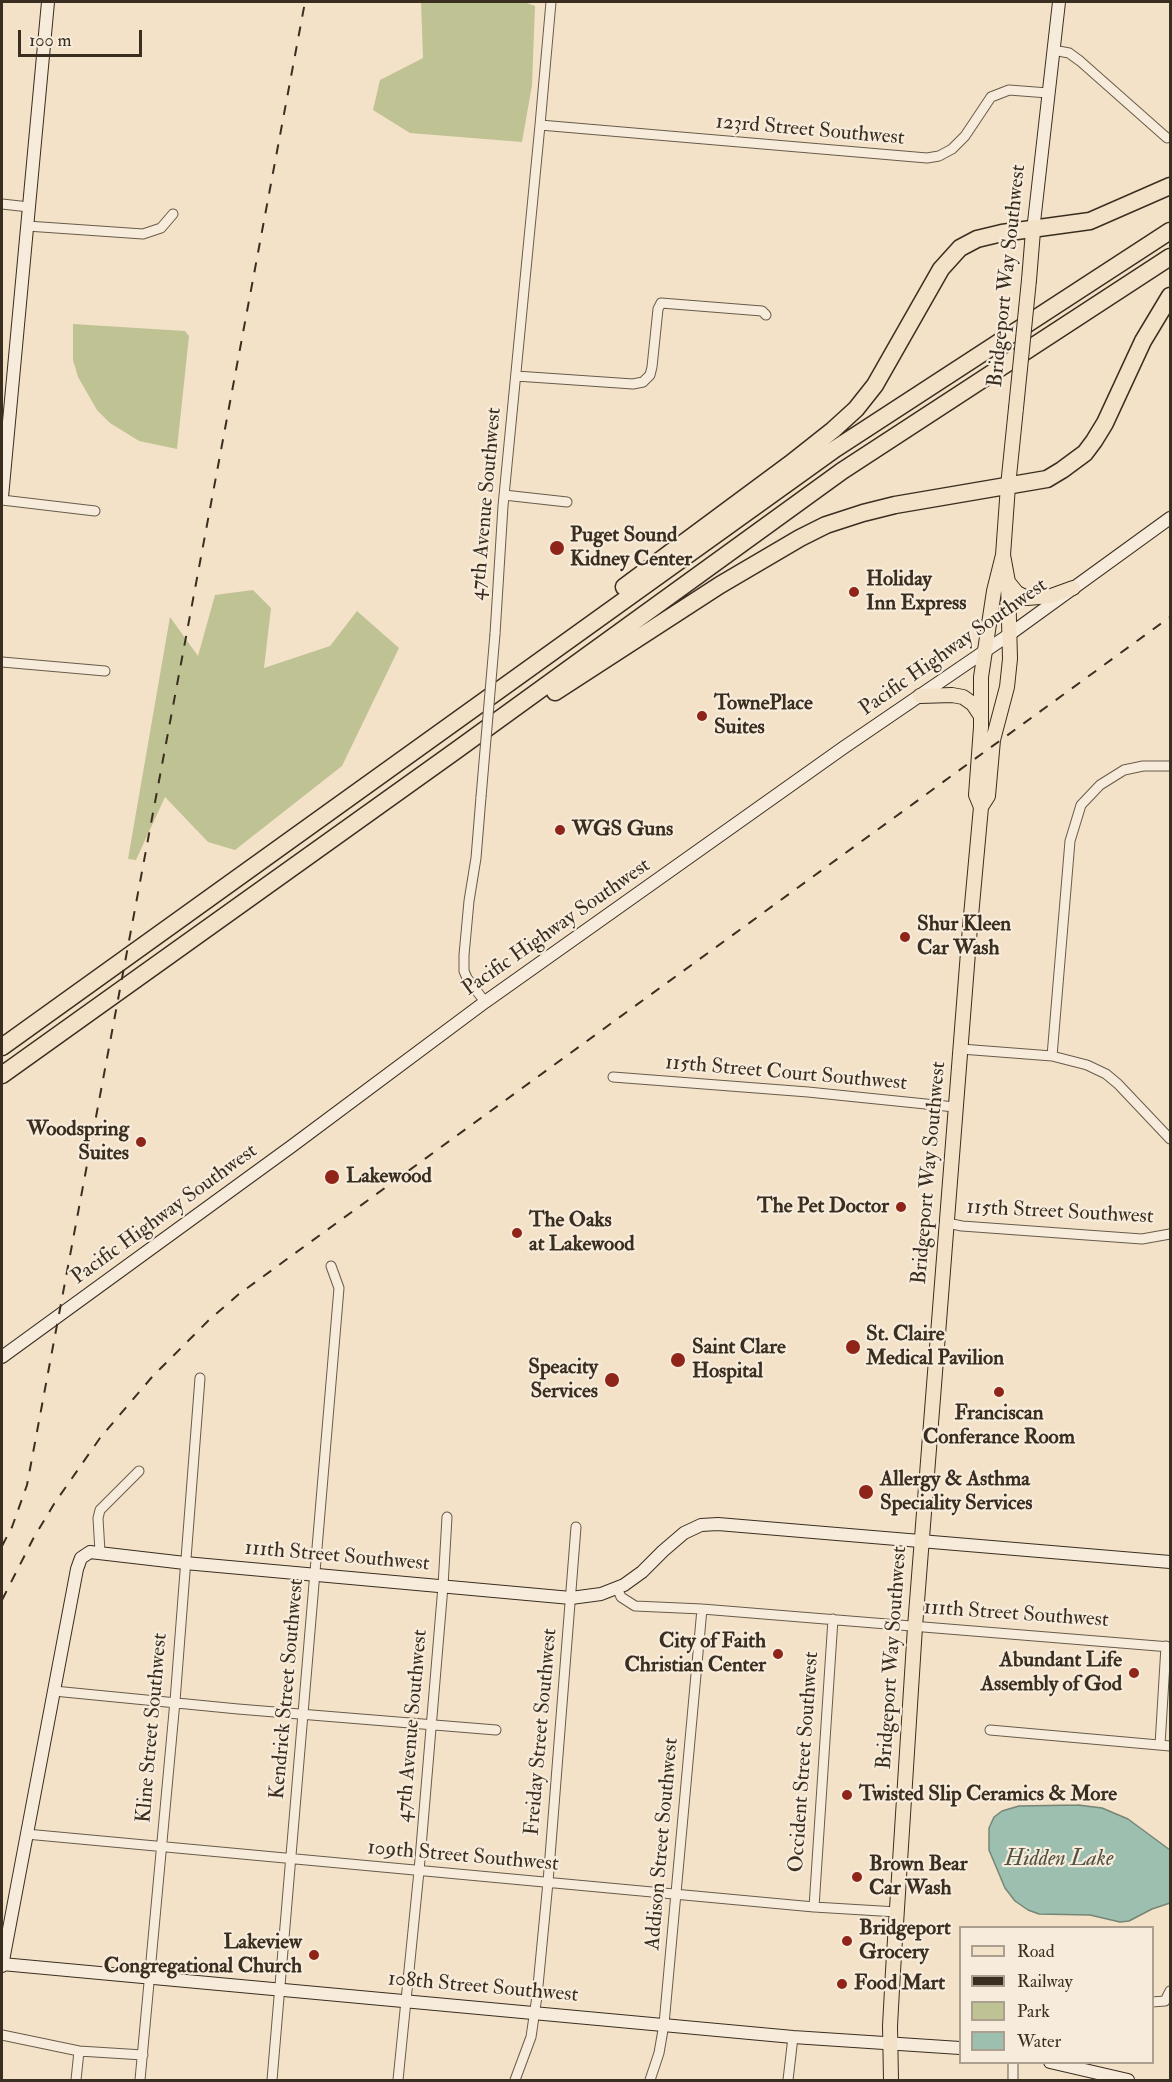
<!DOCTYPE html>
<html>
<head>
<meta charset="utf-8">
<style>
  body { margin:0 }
  #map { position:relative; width:1172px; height:2082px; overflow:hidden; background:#f3e2c8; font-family:"IM FELL Double Pica",serif }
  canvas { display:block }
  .frame { position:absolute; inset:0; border:3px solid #3a2e20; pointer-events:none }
  .legend { position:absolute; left:959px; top:1926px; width:195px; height:138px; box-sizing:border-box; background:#f7ecdb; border:2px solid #aba090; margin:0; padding:8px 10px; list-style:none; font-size:18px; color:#3a2e20 }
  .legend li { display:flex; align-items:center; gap:12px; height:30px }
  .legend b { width:30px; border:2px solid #aba090 }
  .scale { position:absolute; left:18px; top:30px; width:124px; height:27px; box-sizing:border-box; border:3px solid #3a2e20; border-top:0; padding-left:8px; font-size:18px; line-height:21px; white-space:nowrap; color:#3a2e20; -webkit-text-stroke:4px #f7ecdb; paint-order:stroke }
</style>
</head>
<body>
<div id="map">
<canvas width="1172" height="2082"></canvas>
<div class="frame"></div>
<ul class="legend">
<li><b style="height:8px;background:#f3e2c8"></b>Road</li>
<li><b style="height:8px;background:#3a2e20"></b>Railway</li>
<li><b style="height:16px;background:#bfc293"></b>Park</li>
<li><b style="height:16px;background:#9dbfb0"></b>Water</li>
</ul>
<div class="scale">100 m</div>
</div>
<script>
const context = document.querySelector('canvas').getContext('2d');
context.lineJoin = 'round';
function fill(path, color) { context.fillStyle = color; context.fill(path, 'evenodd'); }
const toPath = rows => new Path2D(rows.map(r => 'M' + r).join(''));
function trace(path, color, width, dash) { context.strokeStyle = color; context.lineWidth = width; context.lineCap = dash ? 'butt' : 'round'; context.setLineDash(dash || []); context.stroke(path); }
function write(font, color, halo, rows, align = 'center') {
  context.font = font + ' "IM FELL Double Pica",serif'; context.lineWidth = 4.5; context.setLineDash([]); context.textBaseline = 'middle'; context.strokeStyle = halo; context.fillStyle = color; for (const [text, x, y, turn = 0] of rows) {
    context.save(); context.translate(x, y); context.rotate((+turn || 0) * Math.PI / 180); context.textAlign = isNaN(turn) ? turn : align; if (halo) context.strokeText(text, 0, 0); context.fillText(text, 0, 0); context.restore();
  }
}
fill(toPath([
  [421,2,524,2,535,6,532,85,522,142,410,133,373,110,380,80,423,58],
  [73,324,185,331,189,336,177,449,139,441,110,423,97,410,78,377,73,360],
  [253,590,271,608,264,668,330,646,357,611,399,648,342,766,235,850,208,842,165,797,136,860,128,859,170,617,198,656,215,595]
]), '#bfc293');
const water = toPath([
  [1078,1805,1102,1808,1128,1819,1170,1850,1170,1903,1152,1909,1129,1921,1120,1922,1090,1915,1039,1914,1028,1910,1015,1901,1005,1888,989,1850,989,1828,994,1817,1002,1811,1019,1806,1078,1805]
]);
fill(water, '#9dbfb0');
trace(water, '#758576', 1.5);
const street = toPath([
  [1053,50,1069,53,1080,61,1167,138],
  [540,125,927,158,939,156,952,149,965,136,991,97,1009,90,1048,93],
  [2,204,29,207],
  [27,226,143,234,161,228,173,214],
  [516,376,633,384,643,382,650,375,652,367,658,309,661,303,762,311,766,315],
  [504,495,567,502],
  [2,500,95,511],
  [495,634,503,506,540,125,551,2],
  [2,662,105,671],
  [481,797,476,858,469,901,464,955,464,971,467,978,485,1002],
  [961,1049,1052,1056,1087,1065,1106,1074,1118,1084,1170,1139],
  [1052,1056,1070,841,1081,805,1100,785,1124,770,1143,766,1170,766],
  [613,1077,808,1092,955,1107],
  [947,1223,962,1226,1142,1239,1170,1234],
  [100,1552,98,1518,100,1510,139,1471],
  [617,1588,621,1597,635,1606,702,1609,1170,1647],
  [54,1691,238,1709,496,1730],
  [990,1730,1170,1746],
  [1160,1745,1166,1646],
  [26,1834,814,1907,897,1912],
  [814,1907,833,1619],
  [1152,2002,1165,2001,1170,1991],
  [2,2035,79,2051,143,2055],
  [76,2080,79,2051],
  [140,2080,175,1701,200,1378],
  [272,2080,339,1288,331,1266],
  [398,2080,419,1871,443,1586,447,1517],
  [515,2080,531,2037,537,1996,548,1882,576,1527],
  [650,2080,659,2053,664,2024,702,1609],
  [788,2080,793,2037],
  [1013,2080,1013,2062]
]);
const secondary = toPath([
  [1033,231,1059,2],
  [2,497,48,2],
  [2,1357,292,1146,485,1002,843,748,1010,634,1170,518],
  [2,1964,793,2037,960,2048],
  [2,1966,77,1569,81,1558,90,1552,185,1563,571,1598,601,1594,624,1585,642,1572,663,1551,684,1533,701,1525,718,1524,1170,1562],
  [1050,2062,1128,2080]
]);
const primary = toPath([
  [1029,280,1033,231],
  [1008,582,1017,593,1027,598,1051,596,1073,588],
  [920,696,952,695,963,697,973,704,981,716],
  [981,807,976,795,981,727,981,677,994,591,1003,555,1008,486,1016,408],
  [891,2080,890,2026,893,1971,915,1627,970,927,981,807,988,796,993,740,1007,687,1010,659,1008,582,1003,555]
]);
const highway = toPath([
  [624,587,790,464,833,430,856,409,875,385,941,269,960,248,977,239,1002,233,1090,221,1170,186],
  [555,692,720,585,800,538,826,525,863,513,895,505,1047,479,1062,470,1085,453,1094,441,1105,423,1143,341,1170,296],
  [2,1047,835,449,1170,231],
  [2,1075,454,752,842,471,1170,257]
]);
trace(street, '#685b4a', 11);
trace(secondary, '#3a2e20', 14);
trace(primary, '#3a2e20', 16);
trace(highway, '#3a2e20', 19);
trace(street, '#f7ecdb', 9);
trace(secondary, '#f7ecdb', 12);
trace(primary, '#f3e2c8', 14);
trace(highway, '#f3e2c8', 16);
trace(toPath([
  [2,1546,12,1527,27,1485,305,2],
  [2,1600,33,1539,54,1504,100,1438,152,1377,209,1320,239,1294,1170,617]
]), '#3a2e20', 2, [10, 10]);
const streetBridge = toPath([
  [481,797,495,634]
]);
const primaryBridge = toPath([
  [1016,408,1029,280]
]);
trace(streetBridge, '#685b4a', 11, []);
trace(primaryBridge, '#3a2e20', 16, []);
trace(streetBridge, '#f7ecdb', 9);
trace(primaryBridge, '#f3e2c8', 14);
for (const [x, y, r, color] of [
  [557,548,8,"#8f2418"],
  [854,592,6,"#8f2418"],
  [702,716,6,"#8f2418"],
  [560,830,6,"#8f2418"],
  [905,937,6,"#8f2418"],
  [141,1142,6,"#8f2418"],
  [332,1177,8,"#8f2418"],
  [901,1207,6,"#8f2418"],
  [517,1233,6,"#8f2418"],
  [853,1347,8,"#8f2418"],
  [678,1360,8,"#8f2418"],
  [612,1380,8,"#8f2418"],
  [999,1392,6,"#8f2418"],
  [866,1492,8,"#8f2418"],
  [778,1654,6,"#8f2418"],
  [1134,1673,6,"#8f2418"],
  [847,1795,6,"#8f2418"],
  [857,1877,6,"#8f2418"],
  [847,1941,6,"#8f2418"],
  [314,1955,6,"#8f2418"],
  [842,1984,6,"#8f2418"]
]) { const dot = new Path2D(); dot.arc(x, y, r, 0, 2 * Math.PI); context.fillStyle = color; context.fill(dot); trace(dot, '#f7ecdb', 2); }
write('21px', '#3a2e20', '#f7ecdb', [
  ["123rd Street Southwest",810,131,5],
  ["Bridgeport Way Southwest",1008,276,-84],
  ["47th Avenue Southwest",487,504,-85],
  ["Pacific Highway Southwest",954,648,-35],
  ["Pacific Highway Southwest",557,928,-35],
  ["115th Street Court Southwest",786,1074,5],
  ["Bridgeport Way Southwest",930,1173,-85],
  ["115th Street Southwest",1060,1213,3],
  ["Pacific Highway Southwest",165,1215,-36],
  ["111th Street Southwest",337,1557,5],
  ["111th Street Southwest",1016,1615,4],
  ["Bridgeport Way Southwest",893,1658,-86],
  ["Kendrick Street Southwest",288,1689,-85],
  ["47th Avenue Southwest",413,1726,-85],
  ["Kline Street Southwest",153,1728,-85],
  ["Freiday Street Southwest",542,1732,-85],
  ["Occident Street Southwest",805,1762,-86],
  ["Addison Street Southwest",663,1844,-85],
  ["109th Street Southwest",463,1857,5],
  ["108th Street Southwest",483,1988,5]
]);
write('bold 21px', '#3a2e20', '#f7ecdb', [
  ["Puget Sound",570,536],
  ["Kidney Center",570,560],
  ["Holiday",866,580],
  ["Inn Express",866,604],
  ["TownePlace",714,704],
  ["Suites",714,728],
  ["WGS Guns",572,830],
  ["Shur Kleen",917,925],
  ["Car Wash",917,949],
  ["Woodspring",129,1130,"right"],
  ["Suites",129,1154,"right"],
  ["Lakewood",346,1177],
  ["The Pet Doctor",889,1207,"right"],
  ["The Oaks",529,1221],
  ["at Lakewood",529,1245],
  ["St. Claire",866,1335],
  ["Medical Pavilion",866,1359],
  ["Saint Clare",692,1348],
  ["Hospital",692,1372],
  ["Speacity",598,1368,"right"],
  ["Services",598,1392,"right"],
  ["Franciscan",999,1414,"center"],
  ["Conferance Room",999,1438,"center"],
  ["Allergy & Asthma",880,1480],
  ["Speciality Services",880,1504],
  ["City of Faith",766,1642,"right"],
  ["Christian Center",766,1666,"right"],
  ["Abundant Life",1122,1661,"right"],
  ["Assembly of God",1122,1685,"right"],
  ["Twisted Slip Ceramics & More",859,1795],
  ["Brown Bear",869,1865],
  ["Car Wash",869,1889],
  ["Bridgeport",859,1929],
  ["Grocery",859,1953],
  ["Lakeview",302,1943,"right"],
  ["Congregational Church",302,1967,"right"],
  ["Food Mart",854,1984]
], 'left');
write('italic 22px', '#535244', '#f7ecdb', [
  ["Hidden Lake",1059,1860]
]);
</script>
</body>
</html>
